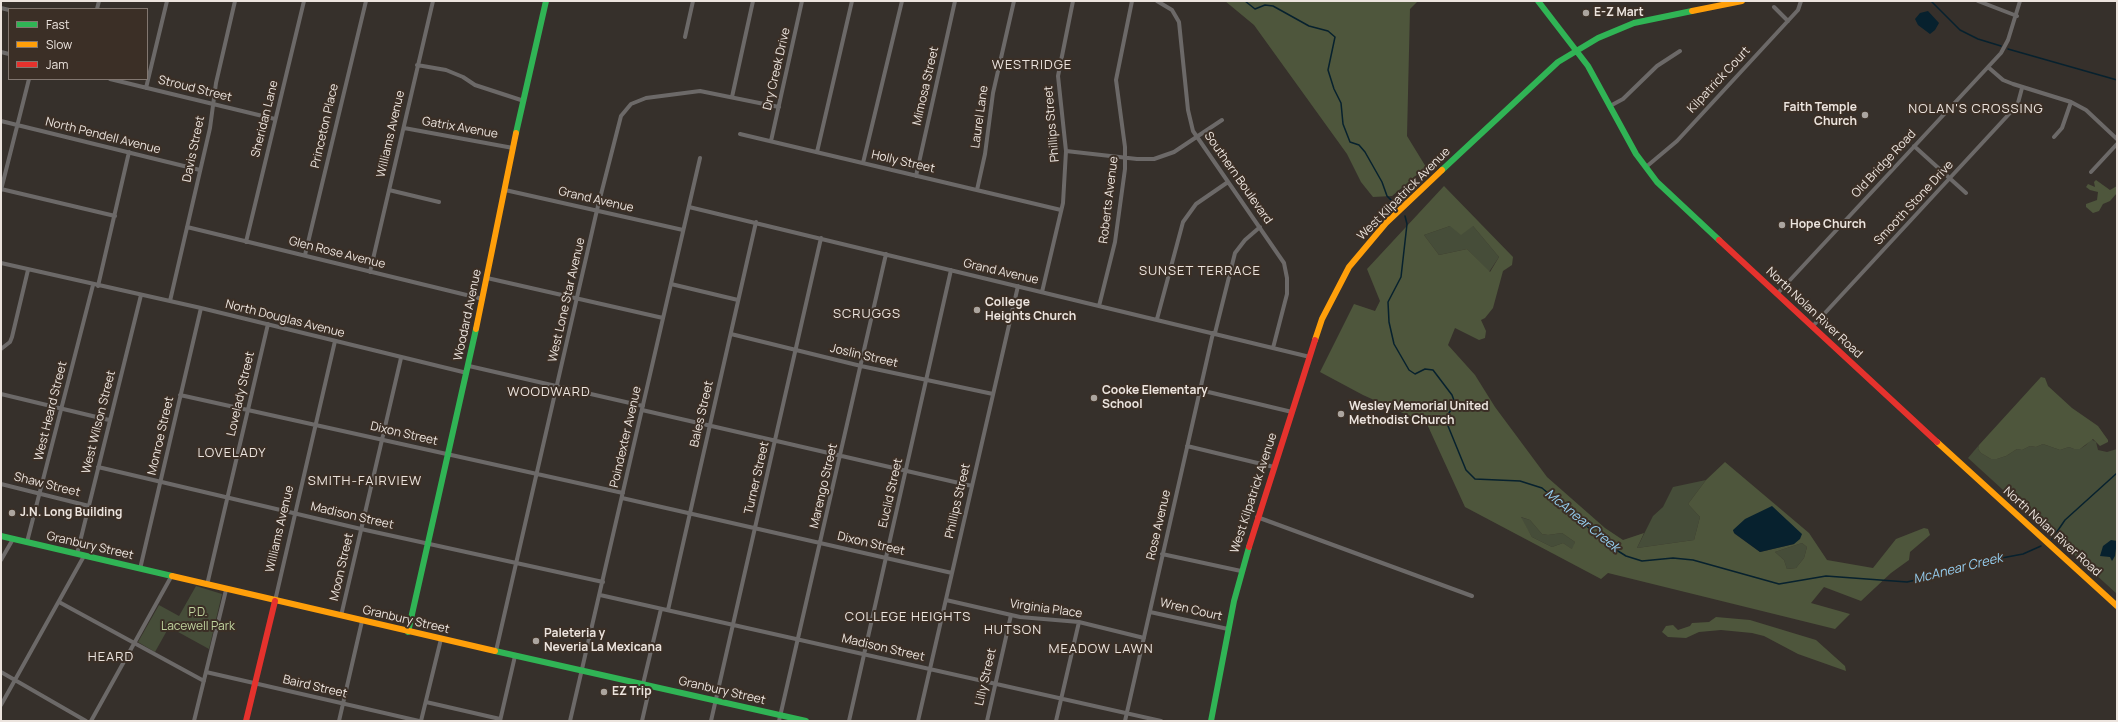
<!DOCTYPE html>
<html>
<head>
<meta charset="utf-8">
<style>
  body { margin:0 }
  #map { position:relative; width:2118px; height:722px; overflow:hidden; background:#36302b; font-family:Manrope,sans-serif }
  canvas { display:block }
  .frame { position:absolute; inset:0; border:2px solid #ece4de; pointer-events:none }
  .legend { position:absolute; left:8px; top:8px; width:140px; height:72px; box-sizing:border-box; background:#3b2f26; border:1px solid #827770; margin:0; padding:5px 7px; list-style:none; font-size:12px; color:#ece4de }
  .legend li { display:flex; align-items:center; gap:8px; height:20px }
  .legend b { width:20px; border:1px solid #827770 }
</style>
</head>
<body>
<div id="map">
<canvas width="2118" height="722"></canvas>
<div class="frame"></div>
<ul class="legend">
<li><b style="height:5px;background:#30b455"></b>Fast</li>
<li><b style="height:5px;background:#ff9f0a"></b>Slow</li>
<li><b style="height:5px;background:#e5322d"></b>Jam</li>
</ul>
</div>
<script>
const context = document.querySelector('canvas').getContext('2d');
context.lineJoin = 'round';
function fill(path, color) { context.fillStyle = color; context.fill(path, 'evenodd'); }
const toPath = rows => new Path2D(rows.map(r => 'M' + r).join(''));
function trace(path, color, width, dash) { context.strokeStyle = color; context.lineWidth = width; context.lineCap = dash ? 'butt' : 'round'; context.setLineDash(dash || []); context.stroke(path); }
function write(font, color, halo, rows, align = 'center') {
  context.font = font + ' Manrope,sans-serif'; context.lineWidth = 4; context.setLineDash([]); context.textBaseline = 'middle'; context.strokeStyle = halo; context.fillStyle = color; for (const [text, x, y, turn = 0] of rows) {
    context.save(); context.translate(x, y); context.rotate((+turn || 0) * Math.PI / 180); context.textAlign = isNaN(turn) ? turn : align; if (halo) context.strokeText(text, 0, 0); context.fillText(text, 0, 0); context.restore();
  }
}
fill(toPath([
  [1450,226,1473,226,1499,257,1489,272,1467,249,1439,255,1424,235],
  [2091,439,2096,442,2098,450,2107,452,2117,449,2117,594,1968,458,1979,445,1978,449,1981,453,1991,459,1997,459,2006,456,2017,449,2022,450,2030,446,2036,447,2043,444,2060,450,2069,447,2074,449,2080,449,2086,445],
  [1706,480,1688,504,1700,517,1694,540,1637,548,1653,516,1663,507,1673,487],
  [1520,517,1530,520,1542,534,1548,535,1562,533,1575,542,1573,550,1563,543,1552,547,1532,537],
  [1802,543,1807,547,1804,558,1796,568,1787,569,1784,560,1775,552],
  [196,586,222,594,209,649,169,627,155,652,138,642,159,605,179,616]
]), '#464d39');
fill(toPath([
  [1225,1,1418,1,1410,9,1407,136,1426,167,1392,196,1373,197,1361,182,1347,154,1254,25],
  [2096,180,2110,190,2117,186,2117,193,2110,201,2103,204,2099,211,2093,213,2086,207,2086,204,2097,200,2098,192,2090,190,2086,187,2088,184,2095,187,2094,182],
  [1444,186,1513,257,1512,265,1503,271,1493,308,1485,318,1481,320,1486,331,1485,338,1479,340,1455,328,1448,345,1475,375,1495,407,1547,477,1605,528,1623,540,1644,533,1637,548,1694,540,1700,517,1688,504,1706,480,1725,462,1809,533,1827,560,1873,568,1896,539,1924,528,1928,529,1930,535,1910,552,1909,560,1891,573,1861,601,1824,587,1811,603,1850,614,1835,629,1608,573,1601,579,1465,507,1427,424,1363,395,1320,372,1354,304,1375,311,1380,301,1367,269],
  [1450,226,1461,235,1473,226,1499,257,1490,272,1467,249,1439,255,1424,235],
  [1521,517,1530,520,1542,534,1548,535,1562,533,1575,542,1572,549,1563,543,1552,547,1532,537],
  [1733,530,1794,544,1760,552,1735,534],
  [1802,543,1807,547,1804,558,1796,568,1787,569,1784,560,1775,552],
  [2041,377,2045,378,2048,386,2072,408,2098,426,2108,440,2108,442,2100,446,2093,439,2080,449,2074,449,2069,447,2060,450,2043,444,2036,447,2030,446,2022,450,2017,449,2006,456,1997,459,1991,459,1981,453,1978,449,1979,445],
  [1716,617,1750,620,1816,640,1845,666,1846,671,1798,654,1764,636,1752,633,1721,630,1699,632,1686,638,1668,637,1662,632,1666,626,1673,625,1678,630,1690,626,1692,623,1709,622]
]), '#4e563c');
fill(toPath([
  [1928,11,1939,23,1935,30,1930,34,1918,25,1915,19,1920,13],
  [1772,506,1802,534,1800,539,1794,544,1760,552,1734,533,1733,530,1745,519],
  [2111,540,2117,541,2115,556,2112,561,2110,557,2100,556,2103,546]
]), '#07212e');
trace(toPath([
  [1245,1,1255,9,1265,5,1273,6,1309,26,1328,31,1335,37,1328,70,1334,89,1341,103,1343,124,1350,142,1359,145,1365,152,1382,182,1387,196,1394,203],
  [1931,1,1960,30,1978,39,2001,46],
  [2008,49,2117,80],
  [1405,216,1407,224,1401,277,1388,302,1389,322,1394,344,1409,370,1415,374,1425,369,1433,370,1452,395,1455,403,1446,418,1446,421,1466,470,1475,479,1520,481,1542,488,1610,546,1626,556,1642,561,1673,558,1693,560,1779,584,1826,576,1907,582,1925,578,1959,566,2023,554,2041,546],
  [2052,539,2065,520,2117,473]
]), '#07212e', 1.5);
trace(toPath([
  [1157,1,1172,10,1179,22,1188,110,1193,131,1284,263,1287,278,1287,294,1273,348],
  [1978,1,2017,16],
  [1774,7,1788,21],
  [1,8,9,10],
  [97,9,99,1],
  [685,37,693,1],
  [1,52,9,54],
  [417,65,446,70,463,77,475,85,524,101],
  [1988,67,2003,80,2013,84,2071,102,2086,110,2117,139],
  [110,79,275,119],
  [146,88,167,1],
  [732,97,753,1],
  [1610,106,1623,99,1657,66,1680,51],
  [1,121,200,170],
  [404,128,513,148],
  [740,134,1061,210],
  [2054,137,2062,128,2071,102],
  [771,141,802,1],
  [1914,146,1966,193],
  [1066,151,1137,159,1154,159,1174,152,1222,120],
  [817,152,852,1],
  [863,163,902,1],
  [1646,167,1677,141,1798,10,1801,1],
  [2091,172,2117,144],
  [916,176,955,1],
  [1,189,115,216],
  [1,190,29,79],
  [389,190,439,202],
  [505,190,683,230],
  [977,190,985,154,993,93,1014,1],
  [689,207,1310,357],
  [187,227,483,299],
  [246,242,304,1],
  [305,255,366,1],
  [1,263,201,308,467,373],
  [370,272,433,1],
  [487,278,663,318],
  [671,284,738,300],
  [98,286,129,152],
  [1042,292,1063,203,1066,151,1058,76,1073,1],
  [1777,294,2001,53,2008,40,2020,1],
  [170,301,210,128,216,83,235,1],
  [1099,306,1115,242,1125,169,1125,147,1116,80,1132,1],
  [1157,319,1183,222,1196,204,1228,182],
  [1812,327,2010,113,2018,103,2022,88],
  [1215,333,1235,253,1245,240,1260,227],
  [731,334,861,366,993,394],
  [1,349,10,342,12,337,28,270],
  [469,366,643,406],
  [1200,390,1292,412],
  [1,394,109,420],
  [180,395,623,493],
  [642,410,972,486],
  [1187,446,1274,467],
  [98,467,361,529,603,582],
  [1,484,89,506],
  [622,498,952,573],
  [1257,517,1472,596],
  [27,542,93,285],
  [77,554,141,295],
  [1162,554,1241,571],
  [1,560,13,539],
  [140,569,201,308],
  [207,585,268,324],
  [600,595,1161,721],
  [946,600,1020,617,1079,622,1144,638],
  [275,601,335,341],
  [59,602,204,681],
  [668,610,756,222],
  [1150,612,1228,629],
  [341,616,401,358],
  [496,651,597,210,621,116,631,104,646,98,700,91,779,107],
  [1,672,86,721],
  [206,672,419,721],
  [643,684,661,609],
  [426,702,500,719],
  [1,705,84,556],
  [91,721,171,577],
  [194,721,226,590],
  [339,721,362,621],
  [421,721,441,639],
  [500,721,515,656],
  [570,721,700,158],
  [642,721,650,686],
  [711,721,821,238],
  [779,721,886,254],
  [849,721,951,270],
  [918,721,1018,286],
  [987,721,1011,615],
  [1056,721,1079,622],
  [1125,721,1213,333]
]), '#6c6968', 4);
trace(toPath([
  [1538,1,1588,66,1636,154,1657,182,1719,240],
  [516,133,546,1],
  [1442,170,1558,62,1598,38,1634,23,1692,11],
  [1,536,172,576],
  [408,632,476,329],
  [495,651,806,721],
  [1211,721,1234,601,1249,547]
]), '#30b455', 6);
trace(toPath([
  [1692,11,1742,1],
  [476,329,516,133],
  [1315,340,1322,319,1349,267,1386,223,1442,170],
  [1937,442,2117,606],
  [172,576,495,651]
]), '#ff9f0a', 6);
trace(toPath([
  [1719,240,1937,442],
  [1249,547,1315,340],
  [246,721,275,601]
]), '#e5322d', 6);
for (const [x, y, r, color] of [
  [1586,13,4,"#aca59f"],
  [1865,115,4,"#aca59f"],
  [1782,225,4,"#aca59f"],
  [977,310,4,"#aca59f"],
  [1094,398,4,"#aca59f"],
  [1341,414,4,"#aca59f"],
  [12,513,4,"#aca59f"],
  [536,641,4,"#aca59f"],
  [604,692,4,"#aca59f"]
]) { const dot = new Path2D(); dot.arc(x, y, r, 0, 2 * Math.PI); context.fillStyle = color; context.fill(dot); trace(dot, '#3b2f26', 1.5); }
write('bold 12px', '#ece4de', '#3b2f26', [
  ["E-Z Mart",1594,13],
  ["Faith Temple",1857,108,"right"],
  ["Church",1857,122,"right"],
  ["Hope Church",1790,225],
  ["College",985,303],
  ["Heights Church",985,317],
  ["Cooke Elementary",1102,391],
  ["School",1102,405],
  ["Wesley Memorial United",1349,407],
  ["Methodist Church",1349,421],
  ["J.N. Long Building",20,513],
  ["Paleteria y",544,634],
  ["Neveria La Mexicana",544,648],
  ["EZ Trip",612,692]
], 'left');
write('12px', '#ece4de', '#3b2f26', [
  ["Dry Creek Drive",777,69,-77],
  ["Kilpatrick Court",1719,80,-47],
  ["Mimosa Street",926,86,-77],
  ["Stroud Street",195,89,14],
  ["Laurel Lane",980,117,-82],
  ["Sheridan Lane",265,119,-76],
  ["Phillips Street",1052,124,-95],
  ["Princeton Place",325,126,-77],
  ["Gatrix Avenue",460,128,10],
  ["Williams Avenue",391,134,-77],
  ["North Pendell Avenue",103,136,14],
  ["Davis Street",194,149,-78],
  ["Holly Street",903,162,13],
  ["Old Bridge Road",1884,164,-47],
  ["Southern Boulevard",1238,178,55],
  ["West Kilpatrick Avenue",1404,194,-45],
  ["Grand Avenue",596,200,13],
  ["Roberts Avenue",1109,200,-83],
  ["Smooth Stone Drive",1914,203,-47],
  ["Glen Rose Avenue",337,253,14],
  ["Grand Avenue",1001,272,13],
  ["West Lone Star Avenue",567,300,-77],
  ["North Nolan River Road",1814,313,43],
  ["Woodard Avenue",468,315,-78],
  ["North Douglas Avenue",285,319,14],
  ["Joslin Street",864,356,13],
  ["Lovelady Street",241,394,-77],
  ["West Heard Street",51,411,-76],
  ["Bales Street",702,414,-77],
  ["West Wilson Street",99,422,-76],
  ["Dixon Street",404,434,13],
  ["Monroe Street",161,436,-77],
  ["Poindexter Avenue",626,437,-77],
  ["Turner Street",757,478,-77],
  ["Shaw Street",47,485,14],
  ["Marengo Street",824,486,-77],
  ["Euclid Street",891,493,-77],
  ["West Kilpatrick Avenue",1254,493,-72],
  ["Phillips Street",958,501,-77],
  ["Madison Street",352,516,13],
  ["Rose Avenue",1159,525,-77],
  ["Williams Avenue",280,529,-77],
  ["North Nolan River Road",2052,532,42],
  ["Dixon Street",871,544,13],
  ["Granbury Street",90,546,13],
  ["Moon Street",342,567,-77],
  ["Virginia Place",1046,609,8],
  ["Wren Court",1191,610,13],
  ["Granbury Street",406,620,13],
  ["Madison Street",883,648,13],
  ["Lilly Street",986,677,-77],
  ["Baird Street",315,687,13],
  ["Granbury Street",722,691,13]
]);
write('12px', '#c0d39d', '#3b2f26', [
  ["P.D.",198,613],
  ["Lacewell Park",198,627]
]);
context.letterSpacing = '1px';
write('13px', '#ece4de', '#3b2f26', [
  ["WESTRIDGE",1032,65],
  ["NOLAN'S CROSSING",1976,109],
  ["SUNSET TERRACE",1200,271],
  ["SCRUGGS",867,314],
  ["WOODWARD",549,392],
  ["LOVELADY",232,453],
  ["SMITH-FAIRVIEW",365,481],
  ["COLLEGE HEIGHTS",908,617],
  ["HUTSON",1013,630],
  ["MEADOW LAWN",1101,649],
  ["HEARD",111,657]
]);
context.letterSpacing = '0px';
write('italic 13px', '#95cef0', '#3b2f26', [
  ["McAnear Creek",1582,521,39],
  ["McAnear Creek",1958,569,-14]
]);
</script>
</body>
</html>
